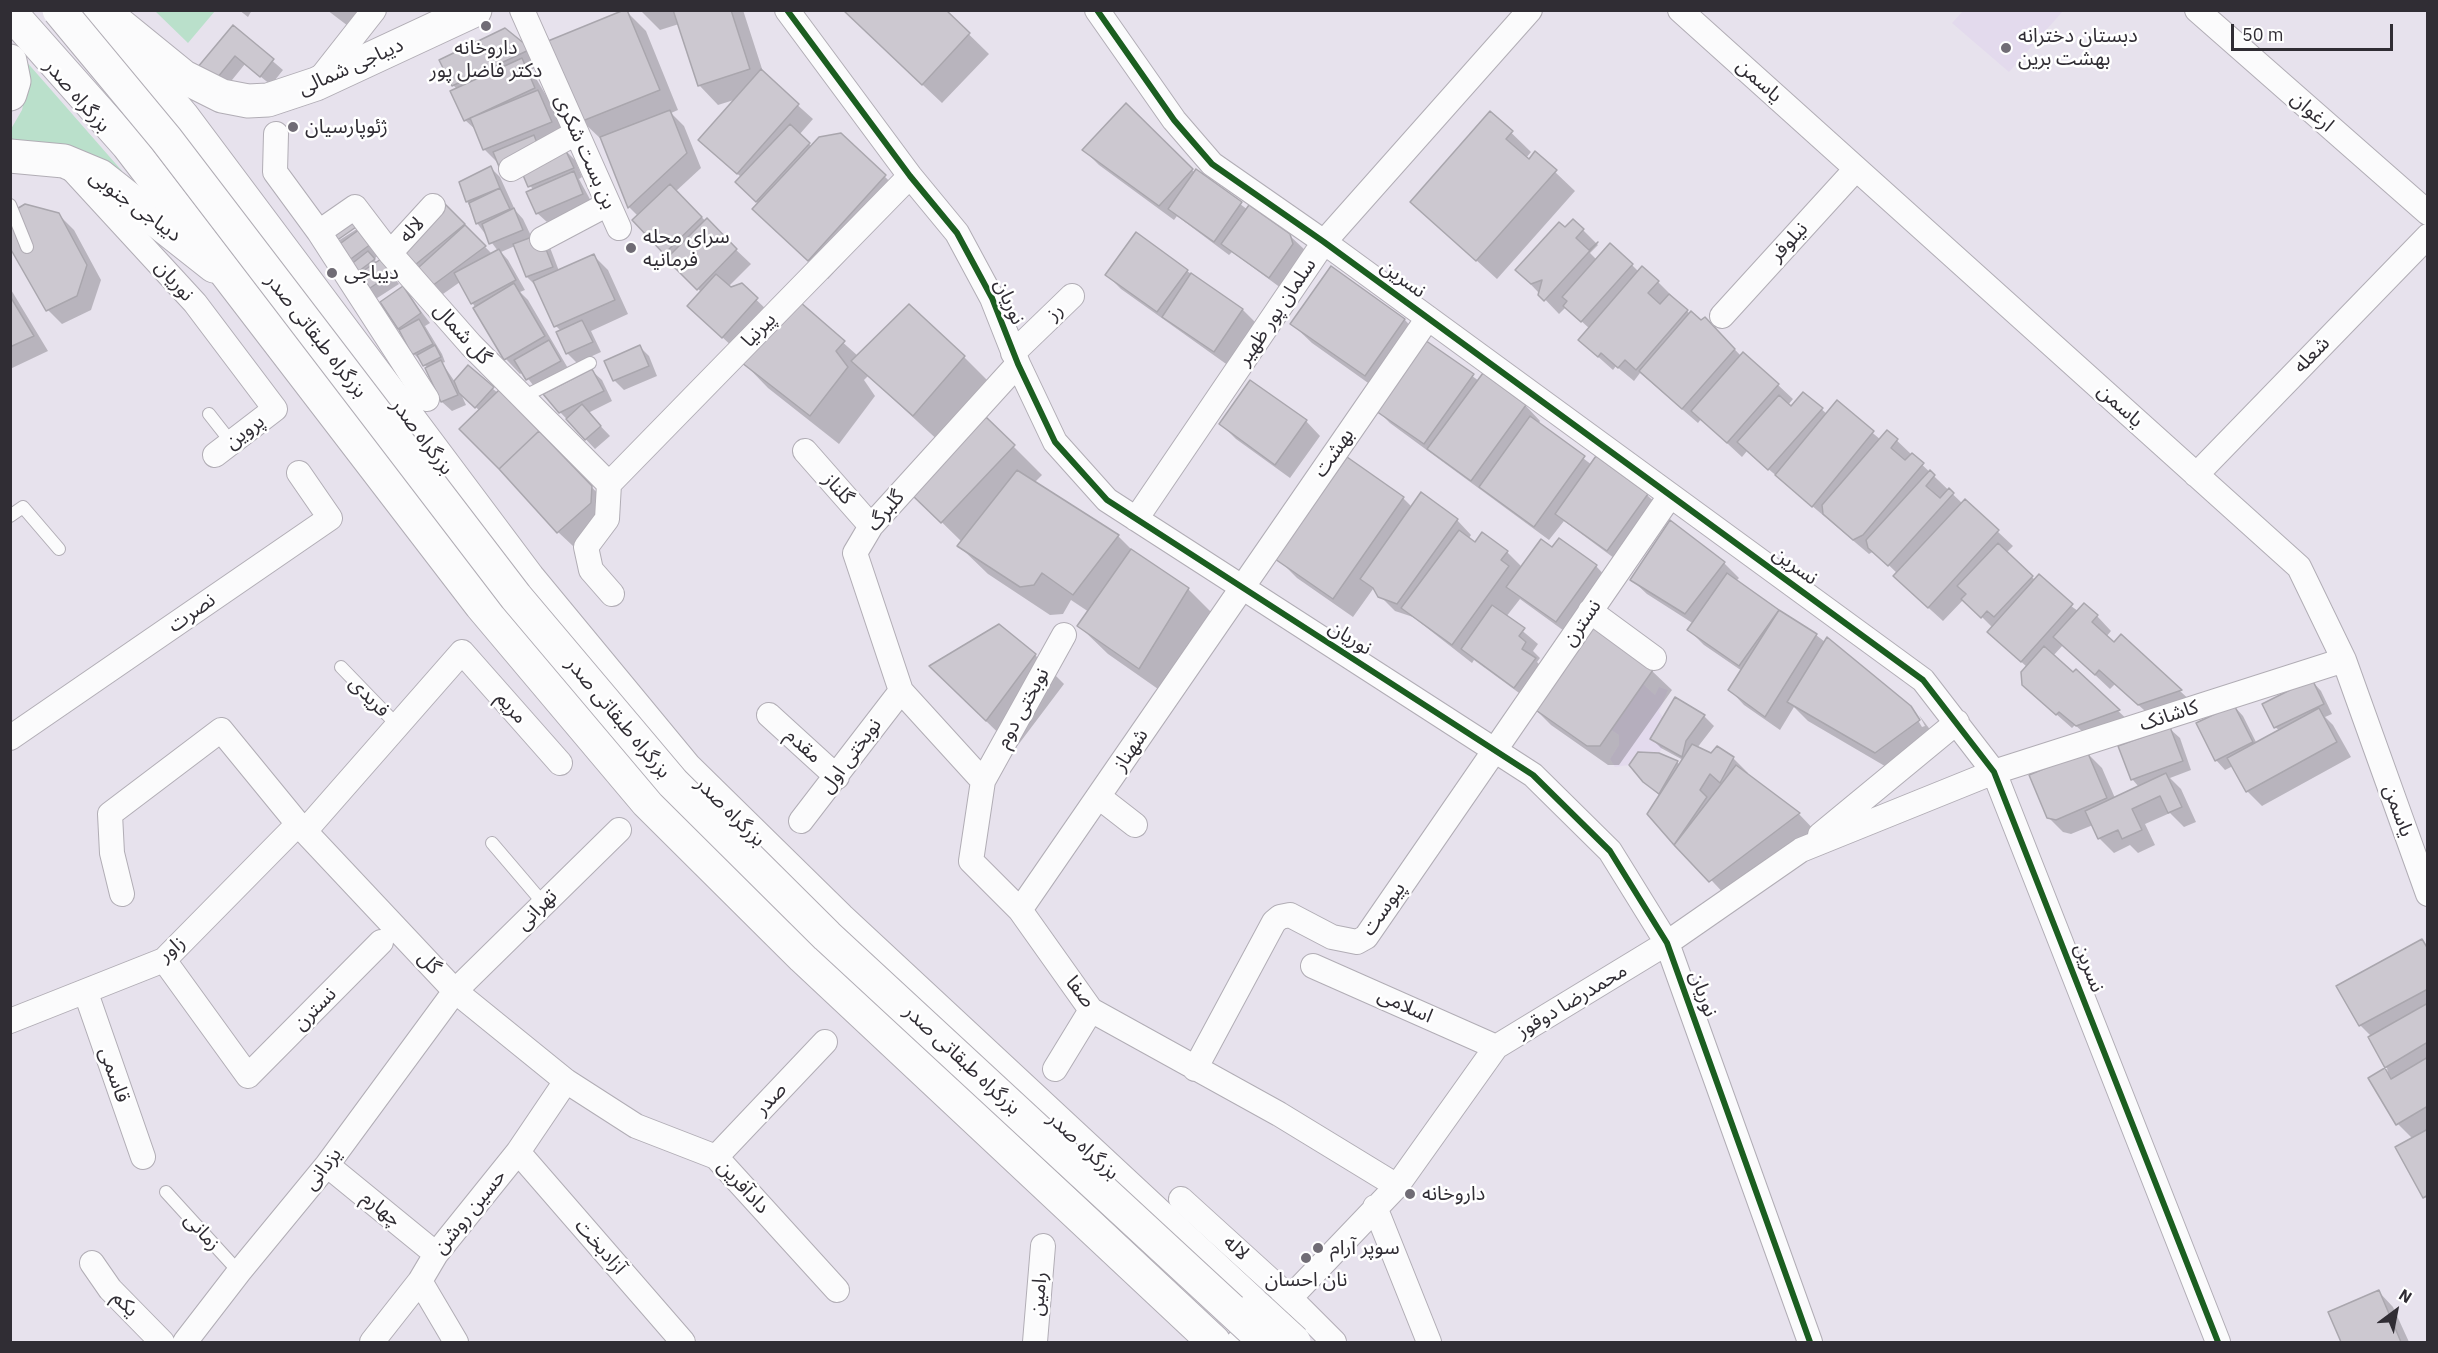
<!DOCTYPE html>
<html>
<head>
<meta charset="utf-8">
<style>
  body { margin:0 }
  #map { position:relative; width:2438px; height:1353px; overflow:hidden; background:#e7e2ed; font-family:"IBM Plex Sans",sans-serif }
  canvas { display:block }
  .frame { position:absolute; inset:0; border:12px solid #302d34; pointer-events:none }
  .north { position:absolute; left:2366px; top:1281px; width:60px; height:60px; -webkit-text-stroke:4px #fff; paint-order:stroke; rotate:32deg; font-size:16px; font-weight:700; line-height:24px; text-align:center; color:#302d34 }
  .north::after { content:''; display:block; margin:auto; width:21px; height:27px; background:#302d34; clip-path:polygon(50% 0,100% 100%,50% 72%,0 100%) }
  .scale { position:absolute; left:2231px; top:24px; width:162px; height:27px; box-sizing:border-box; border:3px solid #302d34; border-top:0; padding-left:8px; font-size:18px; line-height:21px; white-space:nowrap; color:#302d34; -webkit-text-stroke:4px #fff; paint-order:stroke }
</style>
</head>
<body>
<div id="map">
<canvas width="2438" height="1353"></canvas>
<div class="frame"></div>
<div class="north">N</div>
<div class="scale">50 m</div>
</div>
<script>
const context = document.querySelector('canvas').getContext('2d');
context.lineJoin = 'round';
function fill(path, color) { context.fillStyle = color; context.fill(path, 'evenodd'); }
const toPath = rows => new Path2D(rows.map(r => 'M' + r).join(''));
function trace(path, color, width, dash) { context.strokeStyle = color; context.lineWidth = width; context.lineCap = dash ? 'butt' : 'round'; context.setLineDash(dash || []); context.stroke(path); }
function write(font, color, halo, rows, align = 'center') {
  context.font = font + ' "IBM Plex Sans","Noto Sans Arabic",sans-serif'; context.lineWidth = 5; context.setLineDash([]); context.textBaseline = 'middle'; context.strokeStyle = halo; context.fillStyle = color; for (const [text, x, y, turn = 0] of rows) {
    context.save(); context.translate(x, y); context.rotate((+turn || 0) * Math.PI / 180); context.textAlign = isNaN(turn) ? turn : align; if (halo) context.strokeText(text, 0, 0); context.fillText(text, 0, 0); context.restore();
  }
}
fill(toPath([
  [1963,11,1963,10,2063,11,2009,72,1952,23],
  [1643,684,1655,695,1659,687,1668,690,1659,712,1663,717,1663,746,1659,753,1638,752,1629,765,1615,767,1610,759,1619,745,1619,735,1611,730]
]), '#e3daed');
fill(toPath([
  [155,11,215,11,188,43],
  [25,60,122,171,11,147,11,129,22,110,28,82]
]), '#bae0cb');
fill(toPath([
  [239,10,252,10,248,17],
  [327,10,366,10,352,29],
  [640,10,743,10,764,75,813,119,799,135,812,147,840,134,905,196,828,279,773,229,759,204,737,182,741,177,715,154,737,99,718,105,699,85,679,24,660,30],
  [944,10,989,54,942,103,856,22],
  [626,11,646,31,678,110,671,113,684,126,701,168,675,192,751,264,728,287,730,289,741,285,771,314,737,351,704,320,701,292,634,221,638,216,629,207,602,140,582,121],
  [233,27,283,70,271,85,245,64,219,96,204,84],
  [505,30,544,64,531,70,553,107,565,137,565,150,575,160,582,177,579,179,592,203,547,222,537,213,533,190,523,172,500,165,484,149,477,131,465,120,458,90,453,85],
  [1126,105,1195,173,1197,171,1248,210,1289,235,1305,250,1285,291,1232,252,1229,255,1177,216,1174,220,1099,165,1084,150],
  [1491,113,1531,152,1526,158,1529,161,1535,153,1575,191,1497,279,1412,202],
  [490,167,500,177,515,210,523,219,532,238,549,245,559,271,593,255,608,270,628,314,591,331,601,352,577,363,568,354,558,333,561,331,556,326,536,286,527,277,515,246,501,252,508,260,525,290,520,292,528,300,569,370,536,389,523,372,520,374,506,359,460,282,443,294,403,251,444,205,492,254,498,251,477,223,467,201],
  [59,215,74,230,101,280,91,310,62,324,48,310],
  [360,227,380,254,374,259,377,263,381,261,399,284,371,302,338,241],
  [1565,230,1583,230,1598,245,1590,253,1597,260,1632,265,1639,272,1658,282,1690,314,1719,333,1741,356,1778,385,1793,399,1788,405,1791,408,1804,394,1827,414,1837,403,1881,440,1888,432,1963,504,1965,501,2013,546,2006,553,2035,580,2078,611,2097,616,2111,631,2106,637,2114,644,2121,636,2195,705,2154,719,2115,684,2110,689,2063,645,2053,656,2073,674,2076,671,2133,725,2092,740,2075,725,2072,728,2039,699,2027,667,2004,646,1993,628,1964,599,1943,621,1910,591,1898,574,1874,551,1869,554,1747,451,1742,457,1701,419,1698,423,1640,373,1634,381,1616,366,1613,370,1595,354,1590,329,1566,307,1559,314,1517,270],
  [1331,268,1405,320,1423,340,1479,381,1483,375,1526,406,1540,421,1538,424,1592,465,1647,495,1662,509,1622,564,1564,521,1549,540,1390,423,1375,408,1385,395,1312,343,1292,324],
  [1187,271,1243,310,1257,324,1229,366,1121,289,1107,275],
  [10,288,48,351,10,369],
  [403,288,430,323,425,326,442,354,445,362,442,363,455,382,493,389,514,406,606,502,605,518,573,546,558,532,480,411,461,394,466,405,452,411,442,402,428,368,414,354,399,328],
  [800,304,858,356,964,357,992,385,942,444,868,376,864,380,875,396,839,444,768,388,740,359],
  [640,347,649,356,657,376,624,390,614,380],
  [592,371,602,380,612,401,588,413,610,436,595,449,560,412],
  [986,419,1042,475,1034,483,1118,536,1137,555,1188,589,1217,618,1168,696,1108,654,1079,626,1089,612,1071,600,1063,614,1050,615,988,574,959,546,962,542,914,495],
  [1306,421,1320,436,1290,478,1236,439,1221,424],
  [1403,498,1412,507,1457,520,1471,535,1469,538,1475,544,1507,552,1522,567,1553,549,1596,566,1610,581,1571,636,1520,599,1506,617,1538,644,1533,651,1540,658,1537,662,1549,674,1530,701,1474,660,1472,663,1413,617,1395,611,1373,589,1353,617,1297,578,1277,558],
  [1724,563,1739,578,1736,581,1816,635,1910,707,1922,727,1925,726,1919,715,1938,740,1895,772,1808,721,1794,707,1780,730,1744,705,1730,690,1742,671,1704,645,1689,630,1694,624,1647,594,1632,580],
  [1035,655,1064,684,1015,749,959,695],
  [1652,671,1672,690,1619,765,1608,765,1551,725,1532,706],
  [2312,681,2321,691,2332,714,2325,717,2333,725,2351,757,2262,806,2247,791,2233,766,2225,770,2216,760,2234,706,2243,716,2257,744,2280,731,2275,727],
  [1704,716,1714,726,1697,748,1711,755,1733,758,1748,773,1747,775,1799,814,1818,834,1730,900,1649,814,1660,796,1644,781,1677,762,1680,765,1683,760,1661,748,1652,739],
  [2170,729,2180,738,2191,770,2170,778,2181,789,2196,822,2184,827,2170,813,2145,824,2155,845,2138,853,2130,845,2114,853,2099,838,2093,825,2071,834,2063,832,2048,817,2087,753,2102,768,2115,798,2139,787,2132,779],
  [2422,941,2428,947,2428,1200,2425,1197,2413,1139,2398,1124,2387,1068,2372,1037,2360,1025],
  [2379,1292,2393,1307,2409,1342,2342,1342,2330,1313]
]), '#0003');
const building = toPath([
  [624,10,627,10,660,90,580,122,548,41,624,10],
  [673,10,731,10,750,69,698,86,673,10],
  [843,10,946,10,970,33,922,85,843,10],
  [233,25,274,59,260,77,235,56,209,88,192,74,233,25],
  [505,28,531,49,452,86,439,60,505,28],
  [522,58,535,88,464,121,450,91,522,58],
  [761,69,799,104,737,174,698,140,761,69],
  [538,90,552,122,483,150,470,118,538,90],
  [1126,103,1193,169,1159,206,1082,150,1126,103],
  [670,110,687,153,628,208,600,137,670,110],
  [1490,111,1513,131,1506,139,1529,159,1535,151,1557,170,1476,261,1410,202,1490,111],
  [790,124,810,143,756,202,735,182,790,124],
  [841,133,886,175,808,261,752,209,819,137,841,133],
  [534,135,540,151,500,169,493,152,534,135],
  [565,149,574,168,528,187,520,168,565,149],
  [491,166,500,188,466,202,459,182,491,166],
  [1196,169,1242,202,1214,242,1168,209,1196,169],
  [574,171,583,194,536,214,526,192,574,171],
  [670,184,702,217,664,254,632,220,670,184],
  [500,188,510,209,476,224,469,203,500,188],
  [444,203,465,224,415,265,401,251,444,203],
  [25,204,59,213,87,265,77,296,46,311,10,248,10,213,25,204],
  [1249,205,1290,234,1293,244,1269,278,1221,244,1249,205],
  [514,208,523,230,489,244,482,224,514,208],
  [352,214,359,225,336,241,328,229,352,214],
  [707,218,737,249,697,290,666,259,707,218],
  [1573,219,1584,229,1576,238,1589,250,1598,242,1544,301,1538,295,1542,280,1531,284,1515,270,1559,222,1565,227,1573,219],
  [465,225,486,246,432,286,418,268,465,225],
  [360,229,371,244,348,261,337,246,360,229],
  [1136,232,1188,270,1157,312,1105,275,1136,232],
  [540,234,553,267,526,277,513,244,540,234],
  [1610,243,1633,264,1581,322,1563,306,1567,301,1562,297,1610,243],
  [499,249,516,280,471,304,454,273,499,249],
  [368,251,375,259,351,277,345,269,368,251],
  [594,254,615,300,554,327,533,281,594,254],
  [381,259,391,274,361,294,351,279,381,259],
  [1331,266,1405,319,1365,376,1290,324,1331,266],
  [1642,266,1659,281,1648,293,1660,304,1669,294,1688,310,1636,370,1625,360,1618,368,1601,353,1598,357,1578,340,1642,266],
  [1191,273,1243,309,1214,352,1162,317,1191,273],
  [716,274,731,287,742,283,758,298,722,338,687,306,716,274],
  [514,283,545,336,504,360,473,308,514,283],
  [403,286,421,313,398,329,380,302,403,286],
  [10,296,34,336,10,347,10,296],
  [800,302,845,341,836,351,848,367,810,416,737,359,800,302],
  [909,304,965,356,913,416,851,361,909,304],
  [1691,311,1701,320,1705,317,1735,349,1682,409,1639,371,1691,311],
  [419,319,433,344,412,355,399,330,419,319],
  [582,320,593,342,566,354,556,332,582,320],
  [1422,338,1474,374,1424,444,1373,409,1422,338],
  [549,340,561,361,526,380,514,360,549,340],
  [435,345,441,357,423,366,417,355,435,345],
  [640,345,649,366,613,381,604,361,640,345],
  [1743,352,1779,384,1727,443,1691,411,1743,352],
  [441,360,458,395,441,402,425,368,441,360],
  [468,365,494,387,475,408,459,393,454,381,468,365],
  [592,369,604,391,559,413,543,394,592,369],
  [1483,373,1526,405,1471,481,1427,449,1483,373],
  [1250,380,1307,420,1275,465,1219,424,1250,380],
  [499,390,539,431,499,469,459,429,499,390],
  [1803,392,1823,408,1768,470,1737,442,1779,395,1791,406,1803,392],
  [1837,400,1874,431,1812,507,1775,475,1837,400],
  [582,404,601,426,585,440,566,419,582,404],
  [1530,416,1585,456,1534,527,1479,487,1530,416],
  [986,417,1015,445,941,523,912,495,986,417],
  [1887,430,1898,439,1891,448,1905,460,1912,453,1924,463,1863,535,1853,540,1823,514,1822,505,1887,430],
  [539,431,592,486,591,503,557,533,499,469,539,431],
  [1596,456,1648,494,1607,551,1555,514,1596,456],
  [1347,457,1404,497,1333,599,1275,559,1347,457],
  [1017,470,1119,535,1073,595,1042,573,1034,585,1020,587,957,546,1017,470],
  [1930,470,1935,475,1926,486,1940,498,1949,488,1954,493,1888,566,1868,548,1866,540,1930,470],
  [1421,492,1458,519,1397,604,1378,597,1373,588,1360,579,1421,492],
  [1965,499,1999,530,1928,608,1893,576,1965,499],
  [1670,520,1725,562,1685,614,1630,580,1670,520],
  [1459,530,1475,542,1482,532,1508,551,1501,560,1509,566,1452,645,1401,608,1459,530],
  [1559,538,1597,565,1556,622,1506,587,1541,539,1552,547,1559,538],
  [1998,543,2033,576,1994,617,1987,611,1981,618,1961,599,1966,594,1957,586,1998,543],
  [1131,549,1189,588,1139,669,1077,626,1131,549],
  [1727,573,1779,610,1739,666,1687,630,1727,573],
  [2039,574,2073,604,2021,662,1987,632,2039,574],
  [2084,603,2098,615,2092,622,2114,642,2121,634,2182,690,2138,705,2099,670,2095,675,2053,637,2084,603],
  [1492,605,1525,628,1519,636,1526,642,1522,649,1536,658,1514,688,1461,649,1492,605],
  [1779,610,1817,634,1765,717,1728,690,1779,610],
  [999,624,1036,654,986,721,929,666,999,624],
  [1587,624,1653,670,1600,746,1587,746,1530,706,1587,624],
  [1827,637,1911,706,1920,720,1875,753,1787,702,1827,637],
  [2044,646,2073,672,2076,669,2120,710,2076,726,2059,712,2056,715,2022,685,2021,672,2044,646],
  [2312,679,2324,704,2274,728,2262,704,2312,679],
  [1675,697,1705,715,1686,741,1682,757,1650,739,1675,697],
  [2234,705,2253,742,2215,761,2196,723,2234,705],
  [2319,708,2337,742,2246,792,2227,758,2319,708],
  [2170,727,2183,761,2131,780,2118,746,2170,727],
  [1692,744,1711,753,1717,746,1734,757,1720,783,1710,774,1700,790,1707,797,1674,845,1647,814,1692,744],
  [2087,751,2107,798,2056,820,2047,818,2029,775,2087,751],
  [1638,752,1659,753,1678,761,1659,794,1643,782,1629,765,1638,752],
  [1736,765,1800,813,1709,882,1674,845,1736,765],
  [2166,773,2182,807,2168,813,2160,796,2132,809,2142,830,2122,839,2118,830,2098,839,2085,811,2166,773],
  [2422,939,2428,949,2428,989,2359,1026,2336,986,2422,939],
  [2428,1003,2428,1057,2391,1079,2368,1037,2428,1003],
  [2428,1042,2428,1106,2396,1125,2368,1078,2428,1042],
  [2428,1129,2428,1195,2423,1198,2395,1147,2428,1129],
  [2379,1290,2401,1342,2341,1342,2328,1312,2379,1290]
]);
fill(building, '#ccc8d0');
trace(building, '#a9a6ad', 1.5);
const service = toPath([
  [10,205,27,247],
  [523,397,590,363],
  [209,414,231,442],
  [10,516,23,507,59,549],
  [341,667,398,726],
  [492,843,544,904],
  [166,1192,239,1272]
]);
const minor = toPath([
  [522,10,619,228],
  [787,10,910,176,957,233,992,298,1018,364,1055,442,1107,500,1533,775,1610,851,1667,943,1810,1342],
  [1097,10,1174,120,1212,164,1324,242,1923,680,1994,772,2218,1342],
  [1680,10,2299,567,2344,660,2428,894],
  [2197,10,2428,213],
  [319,80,374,10],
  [276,134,275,172,319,232,427,399],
  [69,166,195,303,275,409,215,455],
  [511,169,576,133],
  [319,232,355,207,390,253,471,345,609,484],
  [542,239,608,204],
  [390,253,433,206],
  [1722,316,1856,169],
  [1013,353,1072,296],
  [805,451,871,526],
  [2196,475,2428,236],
  [609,484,910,176],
  [609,484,607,519,586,547,591,570,612,594],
  [1136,519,1324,242,1530,10],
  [1590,611,1654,658],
  [1064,635,983,781,971,861,1020,910,1091,1010,1279,1114,1397,1186],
  [769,715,837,777],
  [10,738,330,518,299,473],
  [983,781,901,691,855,553,871,526,1018,364],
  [1099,797,1135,825],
  [801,821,901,691],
  [305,831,462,652,560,763],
  [1820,835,1957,722],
  [122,894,112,853,110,814,221,730,298,824,455,991,566,1081,636,1126,716,1157,837,1290],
  [1020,910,1428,318],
  [164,960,248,1076,381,942],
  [1313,966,1496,1047],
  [86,993,143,1157],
  [10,1021,164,960,298,824],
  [1055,1069,1091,1010],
  [1195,1069,1274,922,1280,917,1290,915,1332,937,1357,942,1366,937,1670,496],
  [518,1152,683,1342],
  [716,1157,825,1042],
  [327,1165,436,1254],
  [1181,1199,1290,1298,1334,1342],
  [1375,1207,1429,1342],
  [92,1263,110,1289,162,1342],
  [420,1281,456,1342],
  [185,1342,239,1272,327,1165,455,991,619,830],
  [372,1342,420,1281,436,1254,518,1152,566,1081],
  [1035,1342,1043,1246],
  [1238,1342,1290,1298,1397,1186,1496,1047,1667,943,1801,850,1994,772,2344,660]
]);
const secondary = toPath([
  [104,12,184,77,222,96,248,101,268,100,316,84,475,10],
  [10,61,14,81,10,94],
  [10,156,64,161,100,176,214,266]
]);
const trunk = toPath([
  [92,10,182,116,528,578,685,768,839,919,1252,1303],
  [10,12,128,145,481,605,647,802,803,957,1214,1342]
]);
trace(service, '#b1adb5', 14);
trace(minor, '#b1adb5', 26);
trace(secondary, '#b1adb5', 35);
trace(trunk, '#b1adb5', 35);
trace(service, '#fbfbfc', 12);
trace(minor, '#fbfbfc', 24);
trace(secondary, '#fbfbfc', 33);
trace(trunk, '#fbfbfc', 33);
const trunkBridge = toPath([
  [59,10,166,139,516,597,673,783,827,936,1266,1342],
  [1256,1307,1294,1342]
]);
trace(trunkBridge, '#b1adb5', 35, []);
trace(trunkBridge, '#fbfbfc', 33);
trace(toPath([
  [787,10,910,176,957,233,992,298,1018,364,1055,442,1107,500,1533,775,1610,851,1667,943,1810,1342],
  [1097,10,1174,120,1212,164,1324,242,1923,680,1994,772,2218,1342]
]), '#1b5e20', 6);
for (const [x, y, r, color] of [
  [486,26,6,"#706c75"],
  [2006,48,6,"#706c75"],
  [293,127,6,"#706c75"],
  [631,248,6,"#706c75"],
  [332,273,6,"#706c75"],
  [1410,1194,6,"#706c75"],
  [1318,1248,6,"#706c75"],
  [1306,1258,6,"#706c75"]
]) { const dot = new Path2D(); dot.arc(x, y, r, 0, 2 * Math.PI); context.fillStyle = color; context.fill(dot); trace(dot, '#fff', 2); }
write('20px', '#302d34', '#fff', [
  ["دبستان دخترانه",2018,36],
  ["بهشت برین",2018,59],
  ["داروخانه",486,48,"center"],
  ["دکتر فاضل پور",486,71,"center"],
  ["ژئوپارسیان",305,127],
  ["سرای محله",643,237],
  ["فرمانیه",643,260],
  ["دیباجی",344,273],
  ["داروخانه",1422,1194],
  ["سوپر آرام",1330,1248],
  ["نان احسان",1306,1280,"center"]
], 'left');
write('20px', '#302d34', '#fff', [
  ["دیباجی شمالی",351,67,-24],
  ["یاسمن",1759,81,42],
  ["بزرگراه صدر",77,96,49],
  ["ارغوان",2312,112,41],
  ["بن بست شکرى",585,152,66],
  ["دیباجی جنوبی",135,206,36],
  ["لاله",412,230,-47],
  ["نیلوفر",1789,242,-47],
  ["نسرین",1403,279,36],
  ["نوریان",174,281,48],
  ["نوریان",1009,302,66],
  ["رز",1055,312,-44],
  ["سلمان پور ظهیر",1277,312,-56],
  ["پیرنیا",759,330,-46],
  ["گل شمال",462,334,48],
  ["بزرگراه طبقاتی صدر",316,336,52],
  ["شعله",2312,355,-46],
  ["یاسمن",2120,406,42],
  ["پروین",245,432,-37],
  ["بزرگراه صدر",422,437,53],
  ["بهشت",1334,453,-55],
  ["گلناز",838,489,48],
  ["گلبرگ",886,511,-50],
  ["نسرین",1795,566,36],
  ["نصرت",192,613,-35],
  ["نسترن",1582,623,-55],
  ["نوریان",1350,638,32],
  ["فریدی",369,697,46],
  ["مریم",511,708,48],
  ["نوبختی دوم",1023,708,-61],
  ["کاشانک",2169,716,-18],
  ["بزرگراه طبقاتی صدر",618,718,50],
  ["مقدم",803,746,42],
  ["شهناز",1131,750,-56],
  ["نوبختی اول",851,756,-53],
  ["یاسمن",2398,811,70],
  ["بزرگراه صدر",730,812,45],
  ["پیوست",1384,909,-55],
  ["تهرانی",537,910,-45],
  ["زاور",172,949,-40],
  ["گل",429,963,47],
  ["نسرین",2089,968,69],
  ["صفا",1080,992,52],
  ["نوریان",1703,994,70],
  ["محمدرضا دوقوز",1572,1001,-31],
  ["اسلامی",1405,1006,24],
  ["نسترن",315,1009,-45],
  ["بزرگراه طبقاتی صدر",962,1060,43],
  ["قاسمی",114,1075,71],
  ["صدر",771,1099,-46],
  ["بزرگراه صدر",1083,1146,43],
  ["یزدانی",323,1169,-52],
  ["دادآفرین",743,1187,47],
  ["چهارم",381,1209,39],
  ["حسین روشن",470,1212,-51],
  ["زمانی",202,1232,48],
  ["آزادبخت",600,1247,49],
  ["لاله",1236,1248,42],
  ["رامین",1039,1294,-85],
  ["یکم",125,1304,46]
]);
</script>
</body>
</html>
